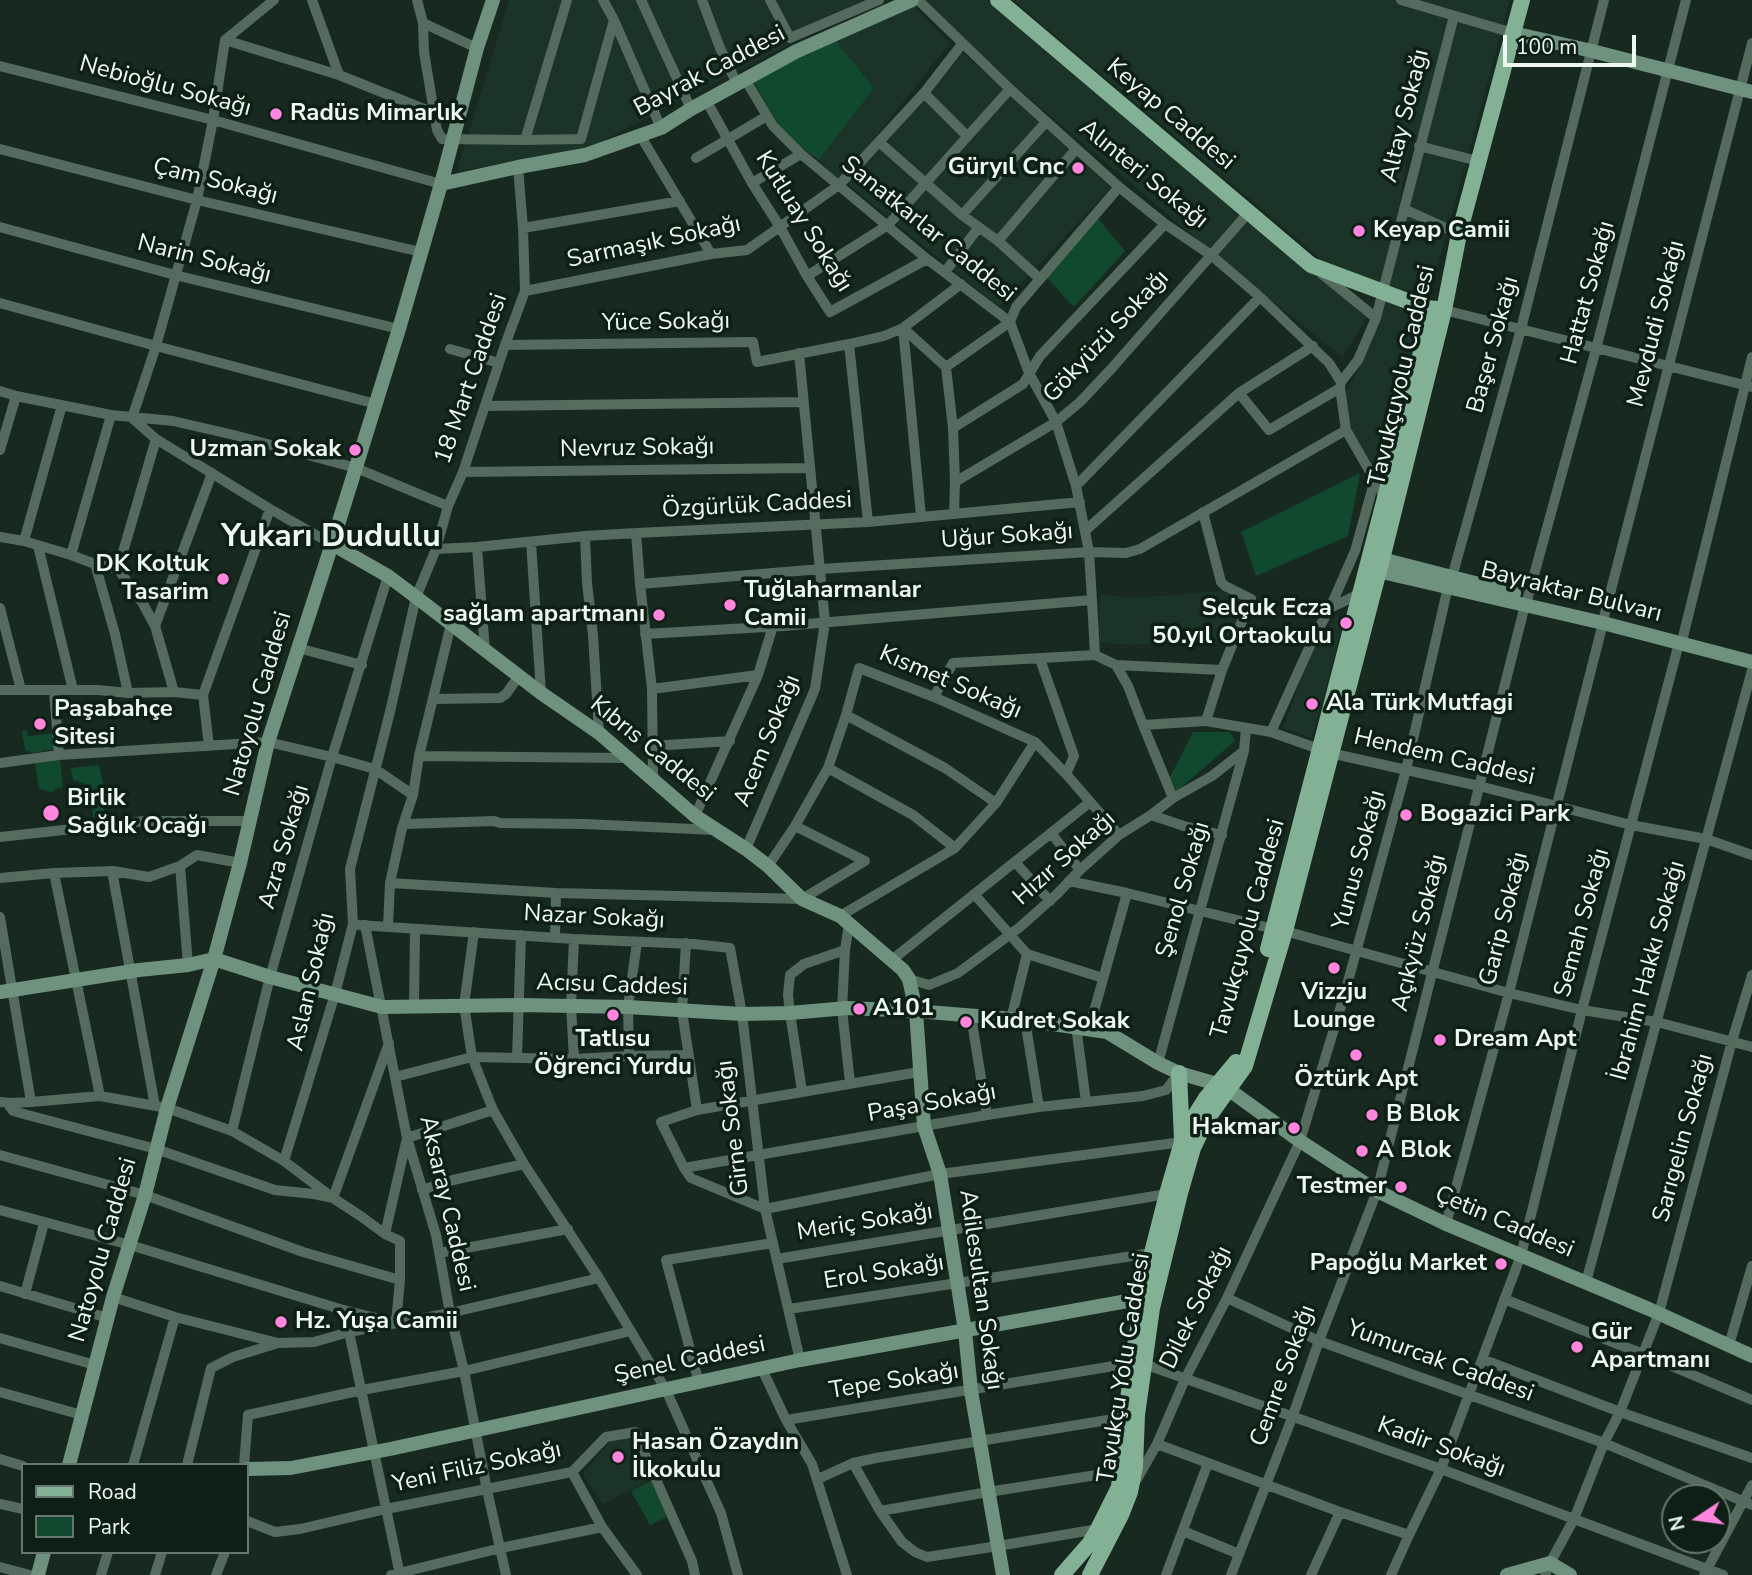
<!DOCTYPE html>
<html>
<head>
<meta charset="utf-8">
<style>
  body { margin:0 }
  #map { position:relative; width:1752px; height:1575px; overflow:hidden; background:#182920; font-family:"Nunito Sans",sans-serif }
  canvas { display:block }
  .legend { position:absolute; left:21px; top:1463px; width:228px; height:91px; box-sizing:border-box; background:#0e1f16; border:2px solid #67766e; margin:0; padding:9px 12px; list-style:none; font-size:21px; color:#edf8f1 }
  .legend li { display:flex; align-items:center; gap:14px; height:35px }
  .legend b { width:35px; border:2px solid #67766e }
  .north { position:absolute; left:1661px; top:1484px; width:70px; height:70px; box-sizing:border-box; background:#0e1f16; border:2px solid #67766e; border-radius:50%; rotate:257deg; font-size:19px; font-weight:700; line-height:28px; text-align:center; color:#edf8f1 }
  .north::after { content:''; display:block; margin:auto; width:24px; height:32px; background:#ff85de; clip-path:polygon(50% 0,100% 100%,50% 72%,0 100%) }
  .scale { position:absolute; left:1503px; top:35px; width:133px; height:32px; box-sizing:border-box; border:4px solid #edf8f1; border-top:0; padding-left:9px; font-size:21px; line-height:24px; white-space:nowrap; color:#edf8f1; -webkit-text-stroke:5px #0e1f16; paint-order:stroke }
</style>
</head>
<body>
<div id="map">
<canvas width="1752" height="1575"></canvas>
<ul class="legend">
<li><b style="height:9px;background:#82b196"></b>Road</li>
<li><b style="height:19px;background:#11492f"></b>Park</li>
</ul>
<div class="north">N</div>
<div class="scale">100 m</div>
</div>
<script>
const context = document.querySelector('canvas').getContext('2d');
context.lineJoin = 'round';
function fill(path, color) { context.fillStyle = color; context.fill(path, 'evenodd'); }
const toPath = rows => new Path2D(rows.map(r => 'M' + r).join(''));
function trace(path, color, width, dash) { context.strokeStyle = color; context.lineWidth = width; context.lineCap = dash ? 'butt' : 'round'; context.setLineDash(dash || []); context.stroke(path); }
function write(font, color, halo, rows, align = 'center') {
  context.font = font + ' "Nunito Sans",sans-serif'; context.lineWidth = 7; context.setLineDash([]); context.textBaseline = 'middle'; context.strokeStyle = halo; context.fillStyle = color; for (const [text, x, y, turn = 0] of rows) {
    context.save(); context.translate(x, y); context.rotate((+turn || 0) * Math.PI / 180); context.textAlign = isNaN(turn) ? turn : align; if (halo) context.strokeText(text, 0, 0); context.fillText(text, 0, 0); context.restore();
  }
}
fill(toPath([
  [509,0,884,0,780,49,587,149,457,171],
  [925,0,987,0,1367,318,1342,357,1248,282,922,8],
  [1013,0,1510,0,1430,295,1389,286,1424,135,1410,135,1397,222,1380,288,1331,267],
  [909,1,950,43,840,182,819,160,873,88,834,39],
  [958,48,1111,188,999,307,846,183],
  [1384,299,1425,312,1376,474,1346,423,1344,395,1371,344],
  [1222,591,1246,603,1229,640,1129,645,1099,642,1100,594,1129,598],
  [1336,616,1344,621,1312,738,1283,728,1312,649],
  [627,1436,632,1438,650,1480,603,1504,584,1477,584,1472,609,1442]
]), '#1b3427');
fill(toPath([
  [834,39,874,88,819,160,784,135,751,77],
  [1097,217,1125,251,1074,307,1045,276],
  [1360,473,1348,536,1256,576,1241,532],
  [27,730,28,736,54,733,55,749,33,753,25,750,22,731],
  [1193,732,1230,732,1235,741,1177,791,1170,777],
  [60,759,63,787,55,789,52,792,39,789,35,764],
  [99,765,104,788,104,812,93,818,90,788,83,783,73,780,71,768],
  [651,1481,667,1517,650,1525,631,1491]
]), '#11492f');
trace(toPath([
  [274,0,225,40,213,120,197,200,156,346,132,418,156,439,270,509,332,544],
  [312,0,339,75,434,113],
  [417,0,423,23,477,48],
  [567,0,525,140,581,139,614,20,603,0],
  [641,0,691,109],
  [702,0,720,48,737,84],
  [770,0,790,38,879,0],
  [918,0,1010,89,1119,187,1165,224,1211,255,1260,297,1329,363,1341,382],
  [1401,0,1513,33],
  [614,20,661,128],
  [423,23,424,52,437,130,442,139,525,140],
  [225,40,339,75],
  [0,66,213,120,441,184],
  [745,79,773,126,801,154,927,259,1010,322,1029,373,1056,422,1076,486,1089,552,1092,600],
  [924,93,967,136],
  [706,100,752,183,780,227,807,276,830,312,927,259],
  [640,135,711,254],
  [879,142,962,215,998,241,1039,278],
  [1419,146,1478,161],
  [0,149,197,200,421,252],
  [696,158,767,116],
  [752,183,801,154],
  [1404,209,1459,234],
  [962,215,1046,122],
  [0,227,175,275,399,329],
  [523,228,680,201],
  [998,241,1076,149],
  [945,272,979,227],
  [1322,274,1376,318],
  [807,276,888,225,1010,89],
  [525,291,711,254,747,250,839,185,924,93,962,44],
  [0,303,156,346,376,404],
  [1444,310,1752,387],
  [903,328,946,367,953,428,955,482,954,514],
  [903,328,921,516],
  [849,344,868,522],
  [505,345,753,342,757,362,849,344,884,336,903,328,961,284],
  [450,349,499,363],
  [946,367,1010,322,1016,307,1119,187],
  [0,391,16,396,111,415,173,421,234,435,356,468,448,506],
  [1239,393,1269,430,1340,388],
  [485,406,803,402],
  [953,428,1023,384,1040,356,1165,224],
  [0,450,16,396],
  [463,472,810,468],
  [955,482,1056,422,1080,402,1112,368,1249,212],
  [1076,486,1260,297],
  [1385,498,1346,430,1340,388,1341,382,1358,360,1376,318,1454,16],
  [1203,512,1221,582,1225,586,1251,599,1222,670,1206,721],
  [1086,530,1239,393,1313,346],
  [636,533,640,584,652,689,653,781],
  [585,536,587,583,593,635,599,733],
  [0,537,24,541,71,555,95,564,118,569,142,602,155,626,212,473],
  [24,541,62,405],
  [531,542,541,693],
  [38,546,73,690],
  [477,547,485,650],
  [436,549,477,547,585,536,636,533,868,522,1080,502],
  [71,555,111,415],
  [95,564,115,634,128,693],
  [118,569,156,439],
  [1452,577,1521,329,1604,0],
  [640,584,821,569,1089,552,1126,553,1140,549,1346,430],
  [1528,597,1596,349,1686,0],
  [0,608,21,690],
  [1330,608,1359,594],
  [1604,617,1752,43],
  [451,624,419,756,413,795,402,828,390,883,556,893,802,899,865,861,795,826],
  [155,626,174,692,203,695,209,746],
  [645,634,783,626,1092,600,1095,655],
  [1683,637,1752,357],
  [298,648,362,665],
  [1040,659,1074,756,1066,774],
  [1116,665,1222,670],
  [652,689,758,675],
  [0,690,98,690,128,693,174,692],
  [54,691,59,755],
  [203,695,270,509],
  [934,697,953,663,1095,655,1116,665,1128,686,1143,725,1206,721,1271,732,1319,749],
  [433,699,500,698,506,694,519,676],
  [846,715,945,768,996,803],
  [1143,725,1173,798],
  [1271,732,1314,637,1330,608,1355,551,1375,479],
  [651,746,730,741],
  [1330,753,1479,786,1631,825,1706,839,1752,855],
  [419,756,626,758],
  [0,763,59,755,268,742,332,757,375,769,413,795],
  [828,768,913,815,955,848],
  [1151,815,1184,826,1222,835],
  [695,816,758,675,773,626],
  [405,824,494,821,500,823,585,824,715,830],
  [1051,833,1080,870],
  [0,837,145,821,249,821],
  [746,849,815,689,825,622,799,353],
  [1015,862,1050,901],
  [180,866,188,965],
  [768,866,795,826,828,768,846,715,859,668,934,697,1035,742,1066,774,1119,835],
  [112,871,155,1106],
  [54,873,100,1096],
  [0,878,54,873,113,871,149,877,180,866,197,855,240,863],
  [1069,881,1127,893,1274,929],
  [974,894,1027,954,1103,978],
  [840,916,955,848,996,803,1035,742],
  [0,917,31,1102,11,1103],
  [849,924,845,950,842,1009,850,1083],
  [359,925,388,927,390,883],
  [365,925,407,1138,436,1235,450,1313,464,1371,487,1490,506,1575],
  [388,927,574,939,694,944,730,948,742,1014,765,1209,800,1360],
  [1285,931,1509,993,1582,1010,1657,1022,1752,1047],
  [474,932,464,1005,472,1057,493,1110,524,1164,599,1278,666,1390,721,1513,738,1575],
  [555,937,556,893],
  [686,943,682,1011,697,1110],
  [893,959,1090,802],
  [909,979,929,985,958,973,1020,927,1057,894,1080,870,1119,835,1151,815,1173,798,1212,776,1244,751],
  [414,1006,415,929],
  [971,1016,987,1115],
  [1011,1019,1027,954],
  [1025,1020,1039,1107],
  [1076,1026,1086,1102],
  [1088,1028,1095,1008,1127,893],
  [629,1056,628,1007,637,942],
  [517,1058,521,935],
  [574,1059,571,1006,574,939],
  [1158,1063,1244,751,1246,728],
  [919,1072,697,1110,661,1122,684,1168,691,1178,765,1209,940,1174,1182,1142],
  [395,1077,472,1057,574,1059,629,1056,688,1055],
  [802,1091,790,1013,788,995,790,975,804,964,845,950],
  [0,1102,11,1103,10,1107,13,1111,20,1113,156,1149,275,1190,314,1194,333,1198,362,1217,385,1234,400,1241,400,1280,396,1323,340,1309,130,1245,0,1210],
  [31,1102,100,1096,167,1108,232,1131,284,1161,333,1198,389,1043],
  [232,1131,270,977,332,757,388,576],
  [0,1155,145,1195,303,1252,400,1280],
  [284,1161,335,994,353,924,350,869,390,712,416,597,436,549,448,506,463,472,505,345,525,291,523,228,518,167],
  [684,1168,987,1115,1039,1107,1143,1096,1166,1090,1179,1073],
  [422,1190,453,1180,524,1164],
  [1446,1224,1509,993,1603,623],
  [385,1234,407,1138,493,1110],
  [439,1253,568,1229],
  [777,1259,1167,1194],
  [1586,1282,1752,670],
  [0,1286,108,1318],
  [25,1294,44,1223],
  [113,1297,175,1317,278,1343],
  [1227,1298,1319,1341,1604,1443,1752,1505],
  [1504,1299,1643,1354,1752,1400],
  [789,1309,1152,1253],
  [349,1332,400,1575],
  [0,1338,95,1365],
  [1729,1345,1752,1266],
  [1482,1359,1620,1412,1752,1458],
  [1144,1364,1441,1469,1723,1575],
  [762,1369,786,1420,812,1464,847,1575],
  [699,1383,666,1260,773,1243],
  [0,1392,82,1415],
  [786,1420,1132,1363],
  [1157,1444,1340,1512,1409,1535],
  [0,1459,23,1466],
  [853,1463,880,1511,902,1542,915,1552,927,1557,998,1546,1098,1529],
  [133,1465,175,1317],
  [187,1465,211,1368,233,1357,278,1343,314,1342,349,1332,450,1313,599,1278],
  [244,1465,248,1415,362,1390,464,1371,631,1331],
  [572,1472,602,1527,637,1575],
  [818,1479,853,1463,876,1458,1126,1417],
  [1137,1479,1157,1444,1185,1379,1227,1298,1300,1141,1344,996,1406,770,1448,587],
  [0,1504,23,1509],
  [880,1511,988,1492,1122,1471],
  [247,1521,275,1532,300,1529,386,1509,572,1472,606,1437,635,1432,692,1561,695,1575],
  [1183,1531,1239,1554],
  [0,1567,30,1575],
  [101,1575,108,1552],
  [155,1575,162,1552],
  [216,1575,225,1552],
  [391,1575,501,1548,602,1527],
  [1166,1575,1208,1463],
  [1231,1575,1292,1418,1319,1341,1377,1191,1525,605],
  [1311,1575,1340,1512],
  [1391,1575,1409,1535,1441,1469,1521,1255,1582,1010,1679,643],
  [1545,1575,1550,1563,1574,1519,1604,1443,1620,1412,1659,1313,1732,1041,1752,975],
  [1704,1575,1752,1485]
]), '#546b5e', 10);
trace(toPath([
  [1513,33,1592,51,1752,92],
  [441,184,518,167,585,155,661,128,691,109,797,51,912,0],
  [332,544,388,576,416,597,541,693,599,733,695,816,746,849,768,866,802,899,840,916,903,970,909,979,916,1011,924,1126,940,1174,965,1331,971,1391,1003,1575],
  [1374,557,1514,593],
  [1369,569,1603,623,1752,662],
  [0,992,139,970,188,965,214,959,270,977,382,1007,519,1005,628,1007,742,1014,790,1013,847,1008,916,1011,1025,1020,1107,1032,1158,1063,1179,1073,1217,1084,1228,1089,1300,1141,1377,1191,1446,1224,1649,1309,1752,1356],
  [69,1465,113,1297,145,1195,167,1108,214,959,240,863,268,742,332,544,399,329,441,184,477,48,493,0],
  [247,1469,291,1468,390,1449,800,1360,1144,1298],
  [38,1575,44,1552],
  [1507,1575,1550,1563,1570,1575]
]), '#6e927e', 14);
trace(toPath([
  [998,0,1311,265,1426,308,1437,309],
  [1268,949,1407,413,1429,317,1426,308],
  [1179,1073,1182,1140],
  [1143,1301,1152,1253,1167,1194,1182,1142,1196,1114,1206,1098,1236,1062],
  [1062,1575,1090,1543,1098,1529,1119,1487,1132,1363,1139,1323],
  [1090,1575,1121,1515,1130,1492,1135,1467,1137,1415,1152,1308,1180,1193,1193,1148,1207,1119,1245,1066,1285,931,1382,559,1444,310,1459,234,1522,0]
]), '#82b196', 16);
for (const [x, y, r, color] of [
  [276,114,7,"#ff85de"],
  [1078,168,7,"#ff85de"],
  [1359,231,7,"#ff85de"],
  [355,450,7,"#ff85de"],
  [223,579,7,"#ff85de"],
  [730,605,7,"#ff85de"],
  [659,615,7,"#ff85de"],
  [1346,623,7,"#ff85de"],
  [1312,704,7,"#ff85de"],
  [40,724,7,"#ff85de"],
  [51,813,9,"#ff85de"],
  [1406,815,7,"#ff85de"],
  [1334,968,7,"#ff85de"],
  [859,1009,7,"#ff85de"],
  [613,1015,7,"#ff85de"],
  [966,1022,7,"#ff85de"],
  [1440,1040,7,"#ff85de"],
  [1356,1055,7,"#ff85de"],
  [1372,1115,7,"#ff85de"],
  [1294,1128,7,"#ff85de"],
  [1362,1151,7,"#ff85de"],
  [1401,1187,7,"#ff85de"],
  [1501,1264,7,"#ff85de"],
  [281,1322,7,"#ff85de"],
  [1577,1347,7,"#ff85de"],
  [618,1457,7,"#ff85de"]
]) { const dot = new Path2D(); dot.arc(x, y, r, 0, 2 * Math.PI); context.fillStyle = color; context.fill(dot); trace(dot, '#0e1f16', 2.5); }
write('24px', '#edf8f1', '#0e1f16', [
  ["Bayrak Caddesi",710,72,-28],
  ["Nebioğlu Sokağı",165,87,15],
  ["Keyap Caddesi",1170,115,40],
  ["Altay Sokağı",1406,116,-76],
  ["Alınteri Sokağı",1143,175,39],
  ["Çam Sokağı",215,182,14],
  ["Kutluay Sokağı",803,222,58],
  ["Sanatkarlar Caddesi",928,230,39],
  ["Sarmaşık Sokağı",654,243,-12],
  ["Narin Sokağı",204,260,14],
  ["Hattat Sokağı",1589,293,-75],
  ["Yüce Sokağı",666,323,-1],
  ["Mevdudi Sokağı",1657,324,-76],
  ["Gökyüzü Sokağı",1107,337,-47],
  ["Başer Sokağı",1494,345,-75],
  ["Tavukçuyolu Caddesi",1403,376,-77],
  ["18 Mart Caddesi",472,379,-71],
  ["Nevruz Sokağı",637,449,-1],
  ["Özgürlük Caddesi",757,506,-3],
  ["Uğur Sokağı",1007,537,-4],
  ["Bayraktar Bulvarı",1571,593,14],
  ["Kısmet Sokağı",950,683,23],
  ["Natoyolu Caddesi",259,704,-74],
  ["Acem Sokağı",768,741,-68],
  ["Kıbrıs Caddesi",652,750,39],
  ["Hendem Caddesi",1444,758,13],
  ["Azra Sokağı",285,847,-74],
  ["Hızır Sokağı",1065,859,-42],
  ["Yunus Sokağı",1360,860,-75],
  ["Şenol Sokağı",1184,890,-74],
  ["Nazar Sokağı",594,918,3],
  ["Garip Sokağı",1505,919,-76],
  ["Semah Sokağı",1583,923,-75],
  ["Tavukçuyolu Caddesi",1249,929,-75],
  ["Açıkyüz Sokağı",1420,933,-76],
  ["İbrahim Hakkı Sokağı",1649,971,-75],
  ["Aslan Sokağı",312,982,-77],
  ["Acısu Caddesi",612,986,2],
  ["Paşa Sokağı",932,1104,-10],
  ["Girne Sokağı",734,1128,-97],
  ["Sarıgelin Sokağı",1684,1138,-75],
  ["Aksaray Caddesi",446,1204,77],
  ["Meriç Sokağı",865,1223,-9],
  ["Çetin Caddesi",1504,1223,23],
  ["Natoyolu Caddesi",104,1250,-74],
  ["Erol Sokağı",884,1273,-9],
  ["Adilesultan Sokağı",980,1290,82],
  ["Dilek Sokağı",1197,1308,-64],
  ["Şenel Caddesi",690,1361,-12],
  ["Yumurcak Caddesi",1440,1362,20],
  ["Tavukçu Yolu Caddesi",1125,1368,-81],
  ["Cemre Sokağı",1284,1376,-70],
  ["Tepe Sokağı",894,1382,-9],
  ["Kadir Sokağı",1441,1448,20],
  ["Yeni Filiz Sokağı",477,1468,-12]
]);
write('bold 24px', '#edf8f1', '#0e1f16', [
  ["Radüs Mimarlık",290,114],
  ["Güryıl Cnc",1064,168,"right"],
  ["Keyap Camii",1373,231],
  ["Uzman Sokak",341,450,"right"],
  ["DK Koltuk",209,565,"right"],
  ["Tasarim",209,593,"right"],
  ["Tuğlaharmanlar",744,591],
  ["Camii",744,619],
  ["Selçuk Ecza",1332,609,"right"],
  ["50.yıl Ortaokulu",1332,637,"right"],
  ["sağlam apartmanı",645,615,"right"],
  ["Ala Türk Mutfagi",1326,704],
  ["Paşabahçe",54,710],
  ["Sitesi",54,738],
  ["Birlik",67,799],
  ["Sağlık Ocağı",67,827],
  ["Bogazici Park",1420,815],
  ["Vizzju",1334,993,"center"],
  ["Lounge",1334,1021,"center"],
  ["A101",873,1009],
  ["Kudret Sokak",980,1022],
  ["Tatlısu",613,1040,"center"],
  ["Öğrenci Yurdu",613,1068,"center"],
  ["Dream Apt",1454,1040],
  ["Öztürk Apt",1356,1080,"center"],
  ["B Blok",1386,1115],
  ["Hakmar",1280,1128,"right"],
  ["A Blok",1376,1151],
  ["Testmer",1387,1187,"right"],
  ["Papoğlu Market",1487,1264,"right"],
  ["Hz. Yuşa Camii",295,1322],
  ["Gür",1591,1333],
  ["Apartmanı",1591,1361],
  ["Hasan Özaydın",632,1443],
  ["İlkokulu",632,1471]
], 'left');
write('bold 32px', '#edf8f1', '#0e1f16', [
  ["Yukarı Dudullu",331,538]
]);
</script>
</body>
</html>
